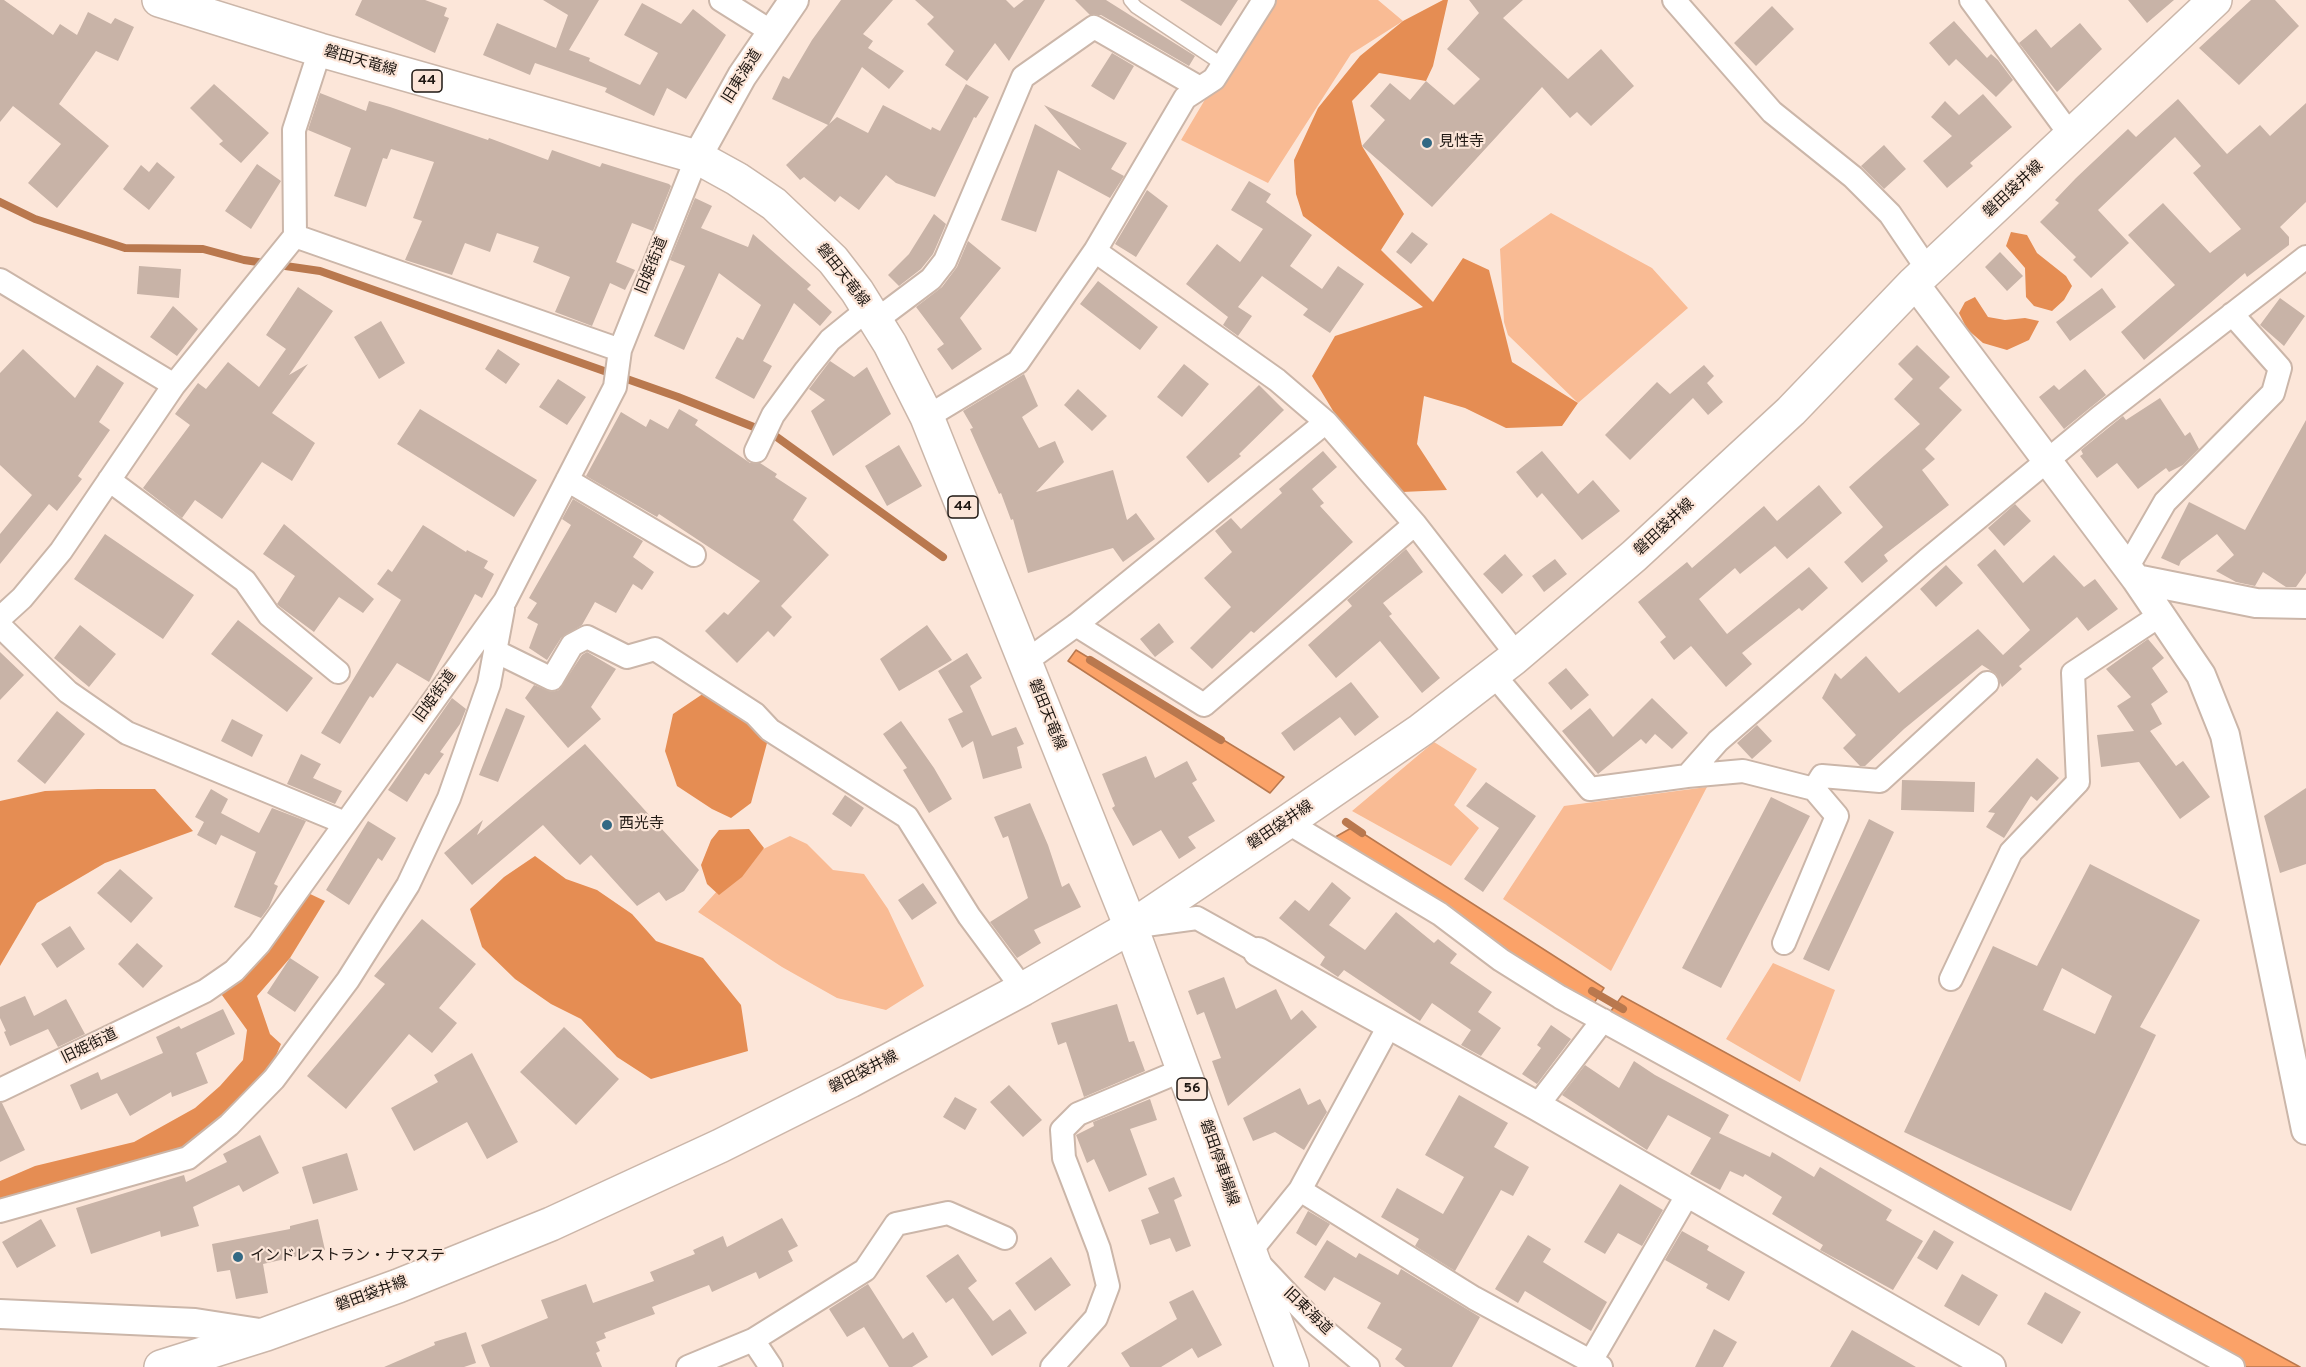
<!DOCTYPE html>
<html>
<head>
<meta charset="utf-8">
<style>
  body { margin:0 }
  canvas { display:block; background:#fce6d9 }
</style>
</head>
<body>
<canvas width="2306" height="1367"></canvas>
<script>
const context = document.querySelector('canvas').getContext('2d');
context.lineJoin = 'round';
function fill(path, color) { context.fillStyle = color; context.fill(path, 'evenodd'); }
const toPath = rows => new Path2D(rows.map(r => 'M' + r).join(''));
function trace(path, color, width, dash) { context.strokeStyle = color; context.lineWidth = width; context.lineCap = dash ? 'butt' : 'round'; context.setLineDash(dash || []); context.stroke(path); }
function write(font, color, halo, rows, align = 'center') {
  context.font = font + ' Overpass,"Noto Sans JP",sans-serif'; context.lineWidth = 4.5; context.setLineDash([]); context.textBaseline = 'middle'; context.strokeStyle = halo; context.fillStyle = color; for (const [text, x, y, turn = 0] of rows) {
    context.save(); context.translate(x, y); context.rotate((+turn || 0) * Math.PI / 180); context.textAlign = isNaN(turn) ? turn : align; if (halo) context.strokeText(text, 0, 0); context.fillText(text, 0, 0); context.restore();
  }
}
fill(toPath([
  [1264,0,1378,0,1403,21,1351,54,1268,183,1181,140],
  [1551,213,1652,268,1688,308,1578,403,1508,335,1504,322,1500,249],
  [1434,742,1477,769,1454,805,1479,828,1451,866,1352,811],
  [1707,787,1611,971,1503,899,1564,806],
  [790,836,807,844,833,870,864,874,888,909,924,986,886,1010,837,998,782,967,698,912,749,856],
  [1773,963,1835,990,1800,1082,1726,1039]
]), '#f9bb94');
fill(toPath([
  [1443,0,1448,0,1433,66,1426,81,1379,73,1352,101,1362,146,1404,214,1381,250,1433,302,1463,258,1489,270,1512,362,1578,403,1562,426,1506,428,1465,408,1424,396,1417,444,1447,490,1402,492,1338,419,1312,376,1335,336,1423,307,1303,216,1296,194,1294,160,1318,108,1360,56,1403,21],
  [2011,232,2027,235,2037,253,2066,276,2072,286,2064,300,2052,311,2034,306,2026,297,2025,268,2006,246],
  [1975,297,1988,317,2005,320,2025,318,2039,321,2029,340,2007,350,1983,343,1967,329,1959,313,1965,302],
  [713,687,767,743,751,803,731,818,712,809,677,786,665,751,673,714],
  [98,789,155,789,193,831,105,863,37,903,0,966,0,801,45,791],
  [749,829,764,848,742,877,719,895,707,884,701,865,711,840,719,830],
  [535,856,566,879,597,890,632,914,656,941,703,958,741,1005,748,1051,651,1079,617,1057,581,1019,551,1004,515,979,482,947,470,909,504,877],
  [308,893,325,901,290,958,257,996,270,1034,281,1044,260,1093,196,1151,0,1200,0,1181,35,1166,134,1142,195,1108,220,1086,243,1060,247,1030,214,984]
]), '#e58d53');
const water = toPath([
  [1076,650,1284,777,1270,793,1068,661,1076,650],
  [1353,827,1604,988,1588,1012,1330,840,1353,827],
  [1622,996,2300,1367,2239,1367,1608,1015,1622,996]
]);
fill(water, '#fba268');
trace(water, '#b9784e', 1.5);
trace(toPath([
  [0,202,35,219,125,248,203,249,244,260,320,271,678,397,774,435,943,557],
  [1090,660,1221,740],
  [1346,822,1362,833],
  [1592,991,1623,1009]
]), '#b9784e', 8);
fill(toPath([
  [0,0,4,0,53,35,60,24,77,35,88,12,111,24,115,18,134,27,118,61,96,51,59,104,109,146,57,208,28,183,61,144,13,106,0,122],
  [362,0,425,0,447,8,444,16,449,18,435,53,355,15],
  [543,0,599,0,569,50,590,58,589,61,640,85,658,53,624,35,642,3,681,24,693,9,726,35,686,99,667,88,654,116,605,92,607,88,535,63,530,75,483,55,497,23,556,48,568,15],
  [841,0,893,0,863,34,873,41,868,48,904,71,889,89,862,67,829,124,837,117,868,133,883,105,931,130,932,127,940,131,966,84,989,97,976,118,974,117,935,197,896,183,886,175,859,210,840,196,835,202,804,177,800,180,786,165,828,125,772,99,783,76,789,79,812,40],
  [915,0,1006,0,1014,8,1024,0,1045,0,1009,61,995,43,967,81,945,65,954,51,927,24,934,17],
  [1075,0,1106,0,1195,56,1189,66,1101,15,1090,15],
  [1180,0,1238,0,1221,26],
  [1469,0,1523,0,1503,18,1568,79,1601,49,1634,86,1591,126,1577,112,1570,118,1542,87,1432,207,1362,146,1385,120,1370,106,1390,83,1410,100,1426,81,1454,105,1480,79,1447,49,1479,13],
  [2128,0,2174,0,2147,23],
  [2251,0,2275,0,2299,26,2239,85,2199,48],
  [1772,6,1794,29,1756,66,1734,43],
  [1954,21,1987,58,1991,54,1998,60,2013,80,1996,97,1956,59,1949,66,1929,43],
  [2080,23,2102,49,2057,92,2019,43,2036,29,2051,48],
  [1112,53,1134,66,1114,100,1091,86],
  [214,84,269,133,241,163,219,144,223,141,190,108],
  [320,93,366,111,369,101,390,107,488,140,489,138,548,160,552,150,600,167,602,163,669,184,671,186,653,231,632,223,616,262,635,270,625,290,610,283,592,326,555,312,570,277,533,262,539,247,497,233,490,252,465,243,452,275,405,260,422,221,413,218,434,162,391,149,387,159,383,158,366,207,334,196,351,148,308,130],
  [1983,94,2012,127,1970,163,1973,166,1947,188,1923,161,1952,136,1931,117,1945,101,1959,115],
  [2178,99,2227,154,2260,125,2270,136,2306,103,2306,202,2280,227,2289,237,2289,245,2247,277,2245,273,2144,360,2121,332,2175,285,2128,235,2163,203,2210,253,2241,229,2193,173,2201,166,2175,137,2098,210,2129,243,2091,278,2073,260,2076,257,2040,222,2059,203,2055,200,2076,178,2128,129,2136,137],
  [1044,105,1127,143,1111,169,1124,176,1110,198,1058,170,1036,232,1001,220,1035,124,1081,150],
  [1884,145,1906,169,1884,189,1861,166],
  [157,162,175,177,149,210,123,189,141,165,149,172],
  [257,164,281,181,251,229,225,211],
  [1249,181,1271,194,1266,202,1312,235,1290,266,1322,289,1338,266,1364,284,1330,333,1303,315,1308,309,1262,276,1238,307,1252,316,1238,336,1223,325,1228,317,1186,284,1217,244,1240,262,1263,229,1231,210],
  [1147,190,1168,206,1136,257,1115,244],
  [695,198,712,206,701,228,748,247,753,234,811,285,807,289,832,312,820,326,794,303,763,361,772,366,754,399,715,378,737,337,743,340,761,305,719,273,684,350,654,336,685,266,670,260],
  [934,214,946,224,933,254,921,269,899,286,888,275,909,254],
  [1412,232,1428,244,1411,264,1396,252],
  [968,241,1001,268,960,318,982,349,952,370,937,349,944,344,916,307,942,287,957,267],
  [2000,252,2023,276,2007,291,1985,267],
  [139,266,181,269,179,298,137,294],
  [1098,281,1158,327,1140,350,1080,304],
  [298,287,333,311,289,375,308,364,272,413,315,443,292,481,262,462,222,519,195,500,182,518,143,488,190,425,175,414,198,383,206,389,228,362,259,387,286,349,266,335],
  [2102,288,2116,307,2070,341,2056,322],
  [2280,298,2305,316,2284,346,2260,325],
  [173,306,198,329,177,356,150,337],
  [381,321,405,363,379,379,354,337],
  [1917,345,1950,377,1939,388,1962,410,1925,449,1935,459,1922,470,1949,505,1884,555,1888,561,1862,583,1844,562,1883,527,1849,487,1920,424,1894,399,1913,379,1898,364],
  [23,349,75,398,97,365,124,383,99,422,110,430,78,476,82,479,57,511,49,504,0,564,0,534,32,495,0,465,0,373],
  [498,349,520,364,506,384,485,369],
  [830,361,854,377,867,367,891,414,833,456,811,411,825,400,809,389],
  [1184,364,1209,384,1182,417,1157,397],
  [1704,365,1714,376,1707,383,1723,402,1708,415,1693,398,1630,460,1605,435,1657,382,1670,394],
  [2085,369,2106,395,2064,429,2039,397,2054,385,2059,390],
  [1024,374,1038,406,1022,417,1039,448,1055,441,1064,462,1036,492,1113,470,1127,520,1136,513,1155,539,1123,562,1113,548,1028,573,1013,519,1011,520,1001,493,999,494,970,429,973,428,963,411],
  [558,379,586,397,567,425,539,407],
  [1259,385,1284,410,1239,454,1241,456,1208,483,1186,457],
  [1078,389,1107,416,1092,431,1064,405],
  [2160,398,2185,436,2190,432,2199,449,2183,465,2169,472,2166,468,2138,489,2117,463,2097,478,2080,456,2083,454,2081,450,2123,416,2126,420],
  [420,409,537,480,514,517,397,444],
  [679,409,698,420,695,425,750,463,760,463,777,474,775,477,807,498,793,520,829,555,781,606,792,617,774,637,768,631,737,663,705,631,724,612,728,615,760,581,659,514,657,517,586,476,621,412,646,427,650,419,668,429],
  [2306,420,2306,573,2296,587,2286,587,2263,572,2255,586,2236,582,2216,571,2234,555,2217,534,2181,561,2179,566,2161,558,2189,502,2245,530],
  [899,445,922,486,887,506,865,466],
  [1323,451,1337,467,1312,489,1324,503,1320,506,1353,542,1254,633,1251,631,1212,669,1190,648,1231,607,1204,578,1232,552,1215,531,1231,518,1241,529,1282,493,1279,489],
  [1542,451,1578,494,1593,480,1620,511,1582,540,1542,493,1537,498,1516,472],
  [1819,485,1842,513,1787,559,1775,546,1740,574,1735,568,1699,599,1727,634,1809,567,1828,588,1802,611,1799,608,1742,653,1752,664,1726,687,1691,646,1674,660,1660,642,1666,637,1638,602,1687,562,1692,568,1764,506,1777,521],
  [573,499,643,541,633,557,654,572,642,590,633,584,616,613,595,602,582,625,561,638,547,660,529,648,538,624,527,618,537,603,529,598,571,525,562,519],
  [2015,504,2031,521,2004,546,1988,528],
  [284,524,374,599,363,613,339,597,314,632,279,606,277,604,295,576,263,554],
  [423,525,466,552,467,550,488,561,484,568,494,574,482,598,475,594,429,682,397,663,373,698,370,696,340,744,321,733,401,600,377,584,388,569,392,572],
  [105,534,194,595,163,639,74,579],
  [1406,549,1423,572,1383,603,1392,614,1389,616,1440,678,1422,693,1380,641,1336,678,1308,645,1352,606,1347,600],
  [1995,549,2023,583,2054,555,2084,587,2095,579,2118,609,2088,631,2077,617,2019,666,2022,669,2002,687,1996,674,1982,665,1904,729,1865,766,1860,766,1843,748,1856,735,1822,698,1835,673,1841,679,1866,656,1899,693,1978,629,2003,655,2030,630,1977,565],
  [1505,554,1523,575,1502,594,1483,574],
  [1555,559,1567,574,1544,592,1532,576],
  [1946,565,1963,583,1936,607,1920,589],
  [238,620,313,678,287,712,211,654],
  [1159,623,1174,642,1155,657,1140,639],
  [80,625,116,654,89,687,54,658],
  [927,625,952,660,899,691,880,659],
  [2148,639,2164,658,2152,668,2168,692,2151,704,2162,724,2150,731,2176,766,2183,761,2210,797,2180,819,2139,762,2101,767,2097,735,2134,731,2117,706,2131,697,2106,669],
  [0,652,24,675,0,700],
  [587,652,616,669,591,707,601,719,568,748,525,698,534,685,552,692,559,690,582,655],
  [967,653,982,678,970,686,992,736,1016,727,1024,744,1017,747,1022,768,983,779,973,741,962,748,948,719,963,712,938,671],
  [1566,668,1589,695,1571,710,1548,683],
  [1351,682,1379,717,1355,736,1340,717,1294,751,1281,733],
  [452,698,466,709,460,724,440,752,444,754,429,775,425,773,407,802,388,790],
  [1652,698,1688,733,1672,749,1655,734,1646,744,1641,739,1598,774,1562,731,1590,708,1613,737],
  [506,708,525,716,498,782,479,775],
  [57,711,85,734,45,784,17,761],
  [232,719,263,735,252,757,221,741],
  [901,721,934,768,952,799,929,813,903,770,907,768,883,734],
  [1757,725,1772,741,1752,759,1737,743],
  [585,744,699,870,684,891,666,901,659,892,637,906,591,855,580,865,543,825,472,885,444,853,483,820,477,835],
  [301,754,321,764,313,778,342,791,335,804,287,784],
  [1146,756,1155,778,1187,761,1197,780,1192,783,1215,821,1188,837,1196,848,1179,859,1161,830,1133,846,1112,808,1115,806,1102,774],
  [2037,758,2059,778,2037,801,2031,796,2004,838,1986,827,1995,813,1988,812],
  [1902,780,1975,782,1974,812,1901,810],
  [1486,782,1536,816,1483,892,1464,879,1499,828,1466,806],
  [2306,788,2306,864,2280,873,2264,816],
  [211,789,228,799,221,813,259,833,272,808,306,821,274,884,278,886,269,907,261,918,234,907,256,852,221,835,216,845,197,835,204,822,195,817],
  [845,795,864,808,851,827,832,814],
  [1771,797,1810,816,1721,988,1682,968],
  [1030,803,1048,845,1062,887,1069,883,1081,907,1034,930,1041,943,1017,958,990,922,1028,898,1008,836,1003,838,994,817],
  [1869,819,1894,832,1829,971,1803,959],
  [368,821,396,838,382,861,378,858,349,905,326,890],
  [2090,864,2200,920,2140,1027,2156,1035,2071,1211,1904,1132,1993,946,2037,966],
  [2062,968,2112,996,2095,1034,2043,1010],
  [120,869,153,898,131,923,97,893],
  [1332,882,1351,898,1329,925,1365,950,1396,912,1434,943,1438,939,1457,954,1450,963,1492,992,1478,1012,1501,1028,1481,1056,1461,1045,1471,1030,1432,1003,1420,1021,1344,970,1338,977,1320,965,1325,957,1279,918,1295,900,1309,911],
  [923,883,937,903,912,920,898,900],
  [422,919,476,964,439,1008,457,1023,432,1053,409,1034,346,1109,307,1076,385,984,374,976],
  [70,926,85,949,57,968,41,944],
  [137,943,163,966,143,988,118,964],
  [290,958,319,977,295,1012,267,993],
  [1224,977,1236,1009,1276,989,1291,1020,1302,1010,1317,1027,1228,1106,1212,1061,1221,1058,1204,1012,1197,1015,1188,991],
  [25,996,34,1016,66,999,85,1034,58,1047,48,1029,10,1046,4,1032,6,1031,0,1018,0,1007],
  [1117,1004,1129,1042,1134,1041,1145,1071,1084,1097,1066,1042,1058,1045,1051,1023],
  [223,1009,235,1034,196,1053,208,1083,172,1097,171,1092,130,1116,117,1093,81,1110,70,1085,98,1072,101,1080,163,1053,156,1037,179,1026,181,1029],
  [1551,1025,1571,1039,1537,1084,1522,1074,1541,1048,1537,1045],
  [564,1027,619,1079,576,1125,520,1072],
  [472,1053,518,1142,487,1159,467,1122,414,1151,391,1108,438,1082,434,1075],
  [1634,1061,1655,1075,1729,1115,1719,1133,1770,1157,1772,1152,1814,1177,1820,1167,1892,1210,1886,1220,1923,1241,1893,1290,1820,1250,1823,1245,1772,1214,1782,1197,1745,1174,1743,1177,1730,1171,1720,1190,1690,1174,1711,1138,1668,1115,1647,1150,1562,1095,1585,1065,1619,1088],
  [1009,1085,1042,1120,1023,1137,990,1102],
  [1300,1088,1308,1105,1320,1099,1327,1112,1304,1150,1275,1132,1253,1141,1243,1118],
  [1459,1095,1508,1123,1494,1147,1529,1167,1513,1196,1501,1190,1455,1271,1415,1246,1419,1239,1381,1217,1397,1188,1443,1214,1464,1177,1425,1155],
  [955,1097,977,1109,965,1130,943,1117],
  [1150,1099,1157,1120,1130,1129,1147,1175,1109,1192,1094,1159,1087,1163,1076,1135,1094,1126,1093,1122],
  [0,1103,2,1103,25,1150,0,1162],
  [260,1135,279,1173,243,1192,239,1185,193,1207,199,1226,161,1237,160,1231,91,1254,76,1208,184,1175,186,1182,227,1162,223,1154],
  [347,1153,358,1190,313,1204,302,1167],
  [1174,1177,1182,1196,1174,1200,1191,1246,1176,1252,1170,1238,1150,1245,1141,1220,1159,1213,1148,1188],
  [1620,1184,1663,1210,1642,1246,1618,1233,1605,1254,1584,1242],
  [1308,1211,1330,1224,1316,1246,1296,1233],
  [782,1218,798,1246,788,1251,793,1261,759,1279,756,1272,712,1292,709,1285,652,1307,655,1314,604,1333,606,1338,596,1342,600,1351,596,1353,602,1367,490,1367,481,1345,548,1318,541,1300,586,1284,593,1303,654,1281,650,1272,695,1254,693,1250,723,1236,727,1247],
  [41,1219,56,1246,17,1268,2,1242],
  [318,1219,325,1250,263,1264,268,1293,236,1299,230,1270,217,1272,212,1244,290,1229,290,1226],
  [1934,1230,1954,1242,1937,1270,1917,1258],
  [1682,1231,1709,1246,1707,1250,1745,1272,1729,1301,1706,1288,1708,1284,1665,1260],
  [1528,1235,1551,1249,1543,1262,1607,1302,1591,1331,1525,1291,1518,1303,1495,1289],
  [1327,1240,1356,1258,1359,1253,1398,1275,1401,1269,1480,1317,1452,1367,1405,1367,1395,1359,1402,1349,1367,1328,1381,1303,1334,1277,1325,1291,1304,1277],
  [958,1254,977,1281,968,1288,993,1321,1010,1309,1027,1333,992,1356,953,1298,946,1303,926,1276],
  [1051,1257,1071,1285,1035,1311,1015,1283],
  [1962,1274,1998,1295,1979,1326,1944,1306],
  [868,1284,903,1339,913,1332,928,1357,912,1367,889,1367,864,1327,847,1337,829,1309],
  [1193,1290,1222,1345,1198,1358,1192,1348,1161,1367,1130,1367,1121,1353,1177,1319,1169,1302],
  [2045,1292,2081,1312,2062,1344,2027,1324],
  [1714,1329,1737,1342,1723,1367,1695,1367],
  [1852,1330,1916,1367,1830,1367],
  [466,1332,476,1363,464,1367,384,1367,435,1345,434,1342]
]), '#c8b3a7');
const service = toPath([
  [1130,0,1136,7,1223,65]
]);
const minor = toPath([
  [721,0,772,32],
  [1674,0,1772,112,1853,177,1890,214,1928,270],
  [1971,0,2072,137],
  [295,236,620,350],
  [1095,251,1277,380,1326,422,1415,524,1517,655],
  [0,280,174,385],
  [875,321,931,279,945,261,1023,77,1094,27,1200,88],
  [927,417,1018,362,1095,251,1185,98,1214,79,1264,0],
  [756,451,773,415,806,370,830,340,868,309],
  [109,480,245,581,269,615,338,672],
  [567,480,694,555],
  [2127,568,2165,502,2273,393,2280,368,2232,314],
  [0,618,22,598,61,551,174,385,295,236,294,130,320,50],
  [1076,625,1204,705,1415,524],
  [0,626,68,692,127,733,345,823],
  [495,651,552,679,572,645,587,637,627,657,655,649,755,714,770,730,907,817,969,916,1023,989],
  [1025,662,1076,625,1326,422],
  [1493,674,1590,789,1687,776,1718,741,1927,560,2100,417,2306,257],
  [1687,776,1743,771,1814,789,1822,776,1880,781,1987,683],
  [1287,822,1440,914,1501,960,1560,997,2233,1367],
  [1138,926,1197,918,1258,952],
  [1784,943,1837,816,1814,789],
  [1951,979,2011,852,2078,782,2073,673,2159,616],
  [0,1090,205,991,234,971,259,944,505,601,615,387,620,350,697,157],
  [1537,1106,1603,1020],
  [1300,1190,1474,1298,1601,1367],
  [0,1211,188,1158,229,1125,274,1079,348,980,408,885,449,798,489,684,503,609],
  [753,1340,865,1270,896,1224,948,1213,1005,1238],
  [1591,1361,1689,1192],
  [688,1367,753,1340,771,1367],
  [1052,1367,1096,1318,1108,1286,1099,1249,1064,1158,1062,1130,1078,1114,1185,1069],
  [1368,1367,1314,1322,1249,1253,1300,1190,1390,1024]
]);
const tertiary = toPath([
  [697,157,742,76,794,0],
  [1914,283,2136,579,2201,675,2225,735,2306,1130],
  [2136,579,2256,603,2306,604],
  [1258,952,1537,1106,1991,1367],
  [0,1314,195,1323,266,1334]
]);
const secondary = toPath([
  [161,1367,266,1334,398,1286,551,1224,720,1146,850,1081,1023,989,1131,927,1287,822,1421,730,1513,659,1634,556,1791,411,1914,283,2215,0]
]);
const primary = toPath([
  [159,0,320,50,697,157,737,179,774,204,833,260,857,291,890,344,927,417,1131,927,1292,1367]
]);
trace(service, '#cbb6a9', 15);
trace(minor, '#cbb6a9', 26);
trace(tertiary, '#cbb6a9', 32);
trace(secondary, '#cbb6a9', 36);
trace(primary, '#cbb6a9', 36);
trace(service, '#fff', 12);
trace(minor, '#fff', 22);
trace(tertiary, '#fff', 28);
trace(secondary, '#fff', 33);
trace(primary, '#fff', 33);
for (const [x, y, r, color] of [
  [1427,143,6,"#336984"],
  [607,825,6,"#336984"],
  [238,1257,6,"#336984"]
]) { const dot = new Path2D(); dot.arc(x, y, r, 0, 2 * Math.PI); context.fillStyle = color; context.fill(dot); trace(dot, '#fce6d9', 2); }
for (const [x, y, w] of [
  [427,81,30],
  [963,507,30],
  [1192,1089,30]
]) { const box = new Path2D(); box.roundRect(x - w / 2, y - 11, w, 22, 4.5); context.fillStyle = '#fce6d9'; context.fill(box); trace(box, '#1e1712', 1.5); }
write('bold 14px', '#1e1712', null, [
  ["44",427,81],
  ["44",963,507],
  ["56",1192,1089]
]);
write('15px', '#1e1712', '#fce6d9', [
  ["磐田天竜線",360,62,16],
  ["旧東海道",743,77,-58],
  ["磐田袋井線",2014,190,-43],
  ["旧姫街道",653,266,-68],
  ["磐田天竜線",842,276,52],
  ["磐田袋井線",1665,528,-43],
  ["旧姫街道",436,697,-54],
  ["磐田天竜線",1046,715,68],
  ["磐田袋井線",1281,826,-34],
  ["旧姫街道",90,1047,-26],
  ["磐田袋井線",864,1073,-27],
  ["磐田停車場線",1218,1163,71],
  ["磐田袋井線",372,1295,-20],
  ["旧東海道",1307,1312,44]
]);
write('15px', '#1e1712', '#fce6d9', [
  ["見性寺",1439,143],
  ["西光寺",619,825],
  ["インドレストラン・ナマステ",250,1257]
], 'left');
</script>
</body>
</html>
